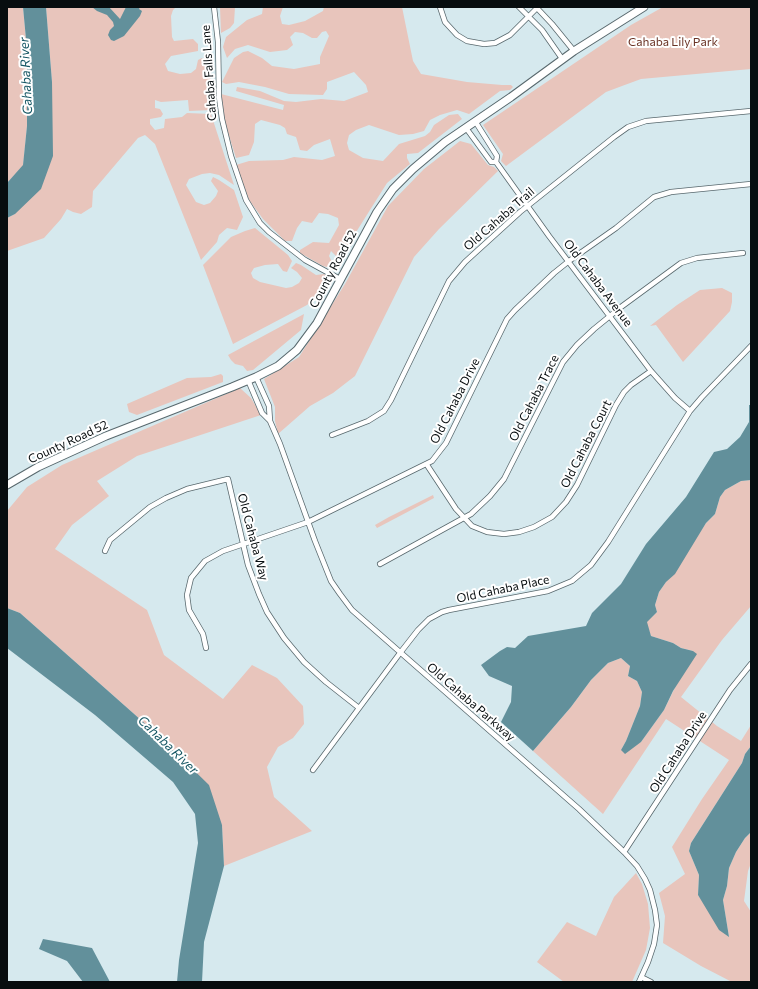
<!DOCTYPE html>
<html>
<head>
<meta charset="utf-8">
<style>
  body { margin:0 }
  #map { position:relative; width:758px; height:989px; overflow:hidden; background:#d6e9ee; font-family:Commissioner,sans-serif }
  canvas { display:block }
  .frame { position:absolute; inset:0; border:8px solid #070d0f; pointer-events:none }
</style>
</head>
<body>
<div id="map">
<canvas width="758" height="989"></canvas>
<div class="frame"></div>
</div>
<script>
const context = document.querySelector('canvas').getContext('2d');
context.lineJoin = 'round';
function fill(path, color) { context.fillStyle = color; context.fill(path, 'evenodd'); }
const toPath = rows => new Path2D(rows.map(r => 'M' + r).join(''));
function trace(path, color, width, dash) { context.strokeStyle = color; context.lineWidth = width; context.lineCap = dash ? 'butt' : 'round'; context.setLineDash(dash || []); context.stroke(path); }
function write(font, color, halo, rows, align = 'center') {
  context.font = font + ' Commissioner,sans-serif'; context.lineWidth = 4; context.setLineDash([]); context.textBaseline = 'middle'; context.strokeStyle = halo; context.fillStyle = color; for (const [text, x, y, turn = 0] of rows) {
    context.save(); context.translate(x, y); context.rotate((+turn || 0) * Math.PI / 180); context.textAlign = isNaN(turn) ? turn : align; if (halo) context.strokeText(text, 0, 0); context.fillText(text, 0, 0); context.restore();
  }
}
fill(toPath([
  [7,7,23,7,27,50,27,126,23,166,7,183],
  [46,7,176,7,173,10,171,16,172,37,174,41,193,39,198,44,198,51,171,56,165,64,168,71,180,74,191,73,196,69,198,60,202,58,210,67,212,110,189,111,188,100,161,102,155,100,155,108,160,109,163,114,161,117,150,119,150,124,155,130,164,128,165,119,182,117,187,113,211,114,234,185,219,175,210,173,202,174,189,179,186,185,196,202,204,205,210,203,216,196,218,191,211,181,213,177,219,180,234,190,243,217,237,230,227,228,219,235,217,242,201,260,155,144,145,135,138,138,93,191,92,207,81,214,73,212,67,209,61,219,44,238,7,251,7,218,15,214,52,82],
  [220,7,235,7,234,23,230,28,221,33],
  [263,7,283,7,280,16,282,24,289,25,305,21,323,11,324,7,402,7,413,61,421,74,467,82,502,85,511,85,513,87,510,90,500,91,469,114,457,110,440,115,430,120,424,131,413,134,399,135,369,125,356,130,349,135,347,143,349,150,363,158,383,161,399,144,425,136,430,132,434,125,449,115,458,114,462,119,418,153,407,154,407,158,410,164,387,183,341,256,337,257,331,251,329,256,333,264,332,266,327,267,323,266,300,253,300,250,313,242,329,243,339,225,338,218,328,214,319,213,312,223,302,221,297,228,292,241,285,241,263,219,249,200,236,165,249,161,283,160,294,157,322,160,335,156,330,139,314,145,307,151,300,150,296,137,287,134,285,128,280,125,261,120,255,124,254,142,249,155,236,158,225,123,221,94,283,110,284,105,236,91,237,87,260,91,284,101,296,102,321,99,344,101,368,92,366,85,354,72,327,82,327,89,323,95,289,94,265,87,239,82,226,84,222,82,234,58,243,52,248,51,262,58,272,66,294,69,320,64,320,57,329,36,326,31,322,32,317,38,312,38,303,33,295,32,290,37,293,45,287,50,270,52,248,45,235,49,227,58,223,47,226,37,247,20,262,14],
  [663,7,751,7,751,69,641,79,622,86,606,92,506,166,501,161,503,154,483,125,631,25],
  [460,141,471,144,488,165,494,167,498,171,439,229,414,257,355,376,333,393,310,406,278,434,275,421,275,407,264,379,299,357,345,284,388,206,424,169],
  [255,228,288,255,292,261,287,272,283,271,278,264,265,265,254,268,251,273,253,278,260,282,286,288,292,287,299,283,302,278,297,272,291,268,296,263,301,265,316,275,324,274,329,278,328,285,307,305,233,344,203,265,231,237,245,231],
  [722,288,732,293,732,302,730,311,683,362,656,325,650,326,677,305,700,290],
  [304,314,301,330,253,370,247,371,243,366,235,364,231,360,228,355],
  [221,374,223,376,223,382,137,415,129,412,127,404,187,378,211,377],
  [240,388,251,398,261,415,137,456,97,481,109,496,72,525,55,549,147,610,164,655,223,699,252,665,277,678,303,706,304,724,293,738,278,747,267,767,274,797,312,831,224,866,222,825,159,736,20,613,7,608,7,511,27,487,62,465],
  [751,480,751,606,722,640,681,697,717,726,741,741,751,725,751,746,745,754,742,763,691,843,689,851,699,875,698,895,729,937,723,900,727,886,729,868,736,852,745,838,751,832,751,863,748,871,744,901,751,912,751,982,732,982,701,966,663,943,665,916,659,893,685,874,672,847,702,799,729,760,666,719,603,814,533,751,571,707,591,680,608,663,621,658,630,666,628,676,637,681,642,692,640,706,626,741,621,750,641,742,664,710,693,651,681,648,673,643,651,636,646,622,657,612,655,605,659,592,706,523,715,514,720,497,725,490,741,481],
  [433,495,434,498,377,528,375,525,389,517],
  [636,873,642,884,648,904,650,928,646,950,632,982,564,982,537,962,567,922,596,936,614,897]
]), '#e8c5bc');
fill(toPath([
  [23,7,46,7,52,82,53,156,41,189,15,214,7,218,7,183,23,165,27,126,27,50],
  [92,7,109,7,120,19,126,7,140,7,139,9,142,11,140,16,124,36,114,41,111,40,108,35,110,30,114,26,113,22,107,15,97,11],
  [749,405,751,405,751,480,741,481,725,490,720,497,715,514,706,523,675,574,666,582,659,592,655,605,657,612,647,622,651,636,673,643,681,648,693,651,697,654,673,691,664,710,641,742,625,754,621,750,626,741,640,706,642,692,637,681,628,676,630,666,621,658,608,663,591,680,571,707,533,751,501,722,511,702,512,686,489,676,481,665,500,651,507,647,515,648,528,636,586,626,592,613,621,584,646,544,686,497,714,452,727,449,740,437,749,422],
  [7,608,20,613,159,736,209,785,222,825,224,866,204,942,202,982,177,982,179,960,198,843,195,814,173,782,95,715,7,648],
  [751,746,751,832,745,838,736,852,729,868,727,886,723,900,729,937,719,930,698,895,699,875,689,851,691,843,742,763,745,754],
  [43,939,92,948,110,982,83,982,67,961,39,949]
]), '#62909b');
const minor = toPath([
  [214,7,218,42,219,97,222,119,231,156,246,200,260,223,269,232,305,260,338,278,341,278],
  [440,7,445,22,457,35,467,41,484,44,495,43,510,35,538,7],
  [519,7,542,30,563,60],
  [536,7,552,24,574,51],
  [475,121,497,156,496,162,549,236,651,371,675,398,690,411],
  [466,128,491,162,496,162],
  [248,380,262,413,270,421,269,406,256,377],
  [270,421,280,444,315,541,331,581,340,594,352,610,579,809,624,852,637,866,645,879,650,890,655,910,657,925,654,944,648,962,639,982],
  [332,435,368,421,384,411,391,400,449,281,465,262,520,212,614,137,628,127,646,121,751,111],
  [427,465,456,509,472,526,487,532,504,534,519,532,534,527,552,517,566,502,577,485,616,405,624,392,631,385,651,371],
  [105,551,110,540,150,507,166,498,187,489,228,479,248,565,259,594,267,612,284,638,304,662,326,682,359,708],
  [380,564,471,514,490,496,504,479,563,362,577,345,594,329,621,307,681,263,697,258,743,253],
  [206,648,203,634,189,610,187,595,191,578,205,561,223,551,308,522,432,461,446,443,507,319,515,310,554,273,569,261,616,228,654,197,671,192,751,184],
  [313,770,400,653,418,630,429,619,442,612,449,610,548,591,572,581,591,565,608,542,690,411,702,397,751,346],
  [624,852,730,690,751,664],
  [641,977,651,982]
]);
const secondary = toPath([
  [7,485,38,467,106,436,232,387,256,377,278,366,297,350,317,323,377,212,393,189,413,169,445,142,511,97,574,51,644,7]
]);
trace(minor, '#58686d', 6);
trace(secondary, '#58686d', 9);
trace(minor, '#fff', 4.5);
trace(secondary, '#fff', 7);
write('12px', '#693224', '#fff', [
  ["Cahaba Lily Park",673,42]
]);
write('12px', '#070d0f', '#fff', [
  ["Cahaba Falls Lane",209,73,-94],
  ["Old Cahaba Trail",499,219,-41],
  ["County Road 52",333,269,-62],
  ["Old Cahaba Avenue",598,283,53],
  ["Old Cahaba Trace",534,398,-63],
  ["Old Cahaba Drive",455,401,-63],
  ["County Road 52",68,442,-25],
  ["Old Cahaba Court",586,444,-63],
  ["Old Cahaba Way",253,537,75],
  ["Old Cahaba Place",503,589,-12],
  ["Old Cahaba Parkway",471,702,41],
  ["Old Cahaba Drive",678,752,-57]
]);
write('italic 13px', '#165764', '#fff', [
  ["Cahaba River",26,76,-93],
  ["Cahaba River",168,745,44]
]);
</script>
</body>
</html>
